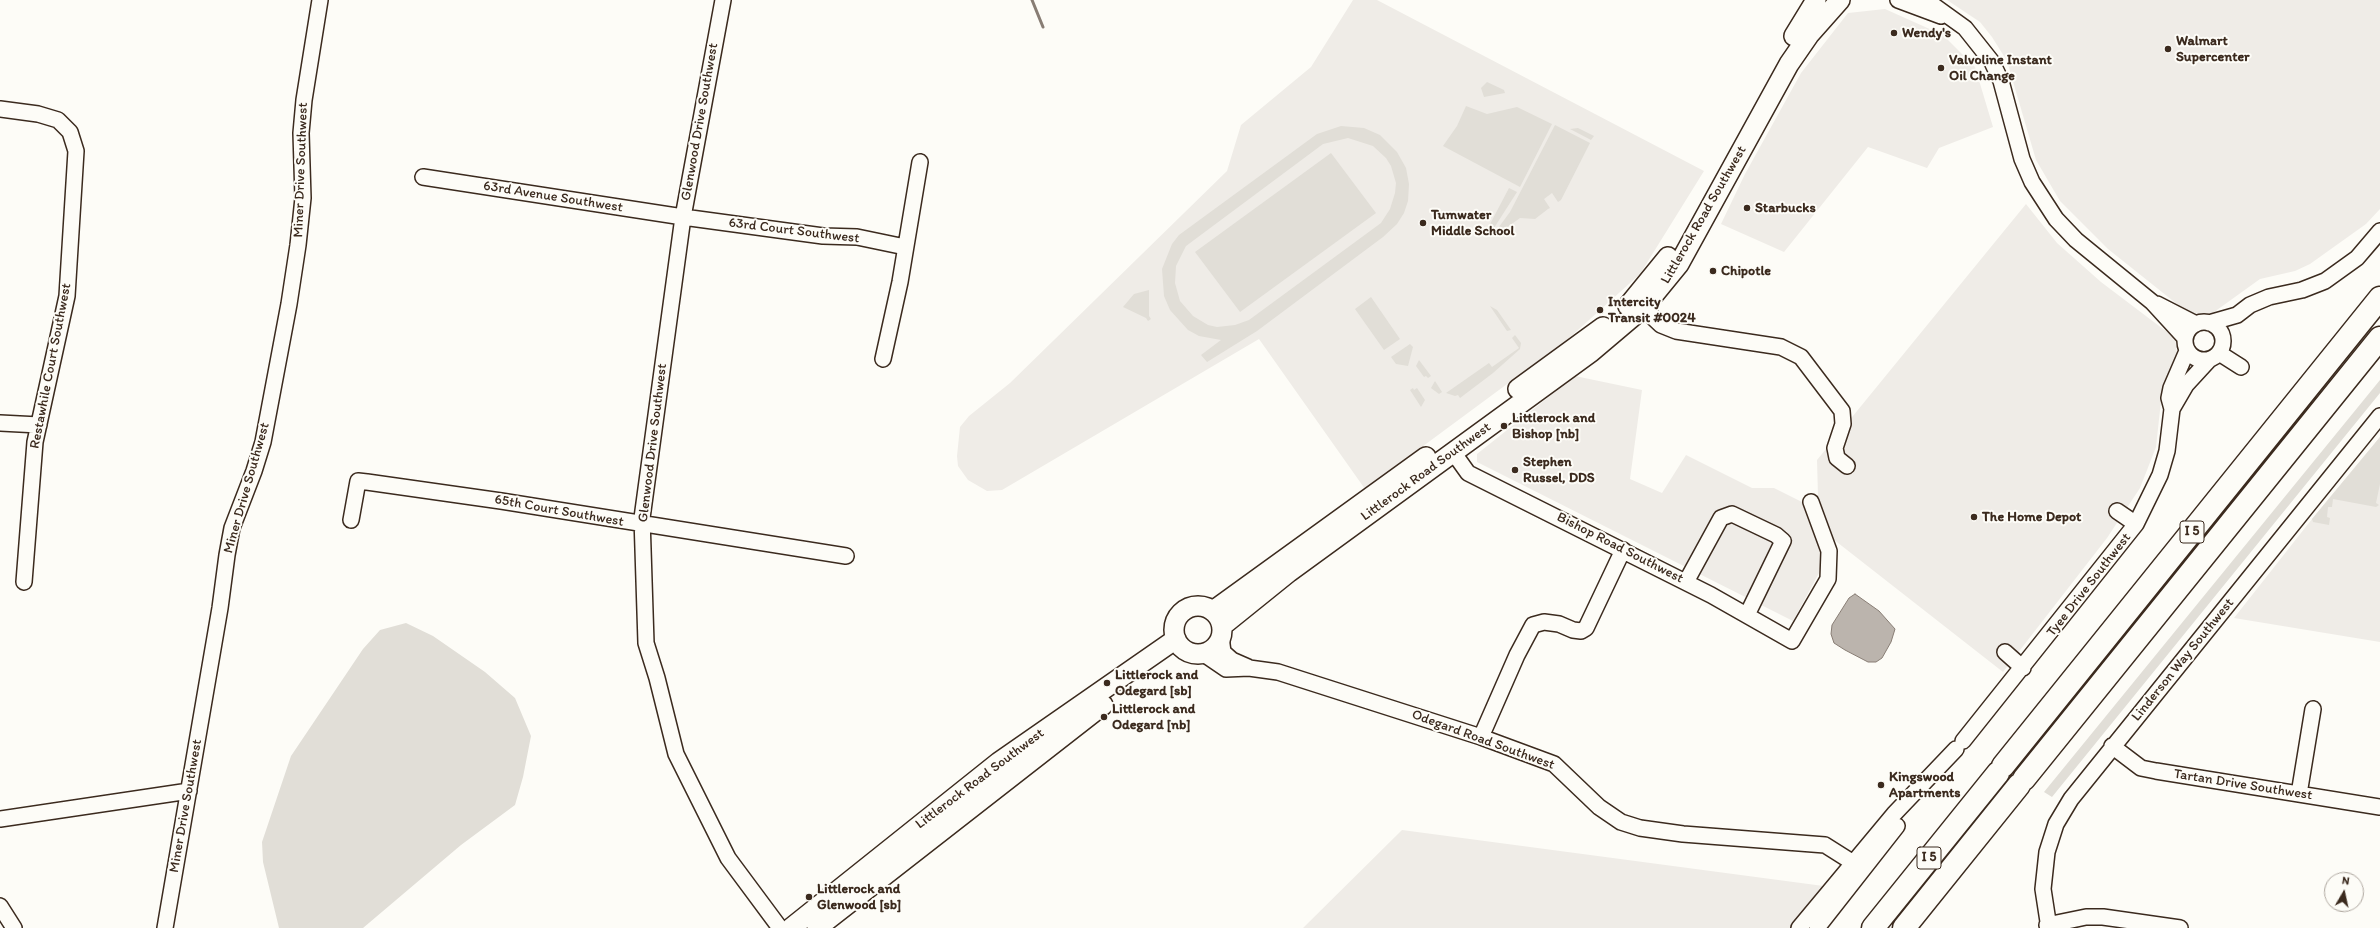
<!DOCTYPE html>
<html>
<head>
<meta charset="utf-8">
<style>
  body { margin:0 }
  #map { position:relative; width:2380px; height:928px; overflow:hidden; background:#fdfcf7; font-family:Itim,sans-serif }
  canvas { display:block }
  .north { position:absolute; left:2324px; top:872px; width:40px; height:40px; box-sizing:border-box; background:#fdfcf7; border:1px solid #afa8a0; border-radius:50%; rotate:9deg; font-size:11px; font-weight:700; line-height:16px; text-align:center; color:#3b2a1e }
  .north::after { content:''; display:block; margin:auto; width:14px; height:18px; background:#3b2a1e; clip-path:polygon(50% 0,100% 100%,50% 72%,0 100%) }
</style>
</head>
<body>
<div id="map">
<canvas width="2380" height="928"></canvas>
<div class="north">N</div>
</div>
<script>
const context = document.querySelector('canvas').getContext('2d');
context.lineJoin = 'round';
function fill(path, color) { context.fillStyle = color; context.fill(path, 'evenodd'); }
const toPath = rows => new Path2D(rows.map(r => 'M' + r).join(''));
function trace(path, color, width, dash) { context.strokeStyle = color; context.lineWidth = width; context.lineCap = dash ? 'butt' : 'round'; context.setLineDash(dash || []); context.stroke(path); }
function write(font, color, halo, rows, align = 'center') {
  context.font = font + ' Itim,sans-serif'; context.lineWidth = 4; context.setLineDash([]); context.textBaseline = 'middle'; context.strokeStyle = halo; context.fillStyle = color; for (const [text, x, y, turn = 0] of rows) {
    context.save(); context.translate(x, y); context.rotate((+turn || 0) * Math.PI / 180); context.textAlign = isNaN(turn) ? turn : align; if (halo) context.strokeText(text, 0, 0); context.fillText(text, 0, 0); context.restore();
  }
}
fill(toPath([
  [1353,0,1377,0,1704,171,1640,274,1568,339,1365,489,1259,339,1002,490,987,491,968,480,958,466,957,456,960,427,969,416,1010,383,1227,171,1241,125,1311,67],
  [1947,0,2380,0,2380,209,2366,224,2310,264,2295,271,2260,279,2203,320,2192,316,2108,249,2060,201,2036,160,2007,61,1992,37,1980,22],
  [1885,9,1943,35,1975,67,1993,127,1939,148,1927,168,1868,147,1784,252,1721,224,1745,174,1801,73,1848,13],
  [2026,204,2057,243,2101,282,2175,338,2177,353,2162,392,2156,447,2140,488,2107,538,2003,672,1833,539,1818,496,1817,460],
  [1575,376,1642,390,1630,479,1662,493,1686,455,1752,488,1774,488,1802,502,1823,554,1819,573,1793,621,1477,462,1477,454],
  [2380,437,2380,642,2234,618,2312,519],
  [1402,830,1831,887,1797,928,1303,928]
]), '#efece7');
fill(toPath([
  [1487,82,1504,90,1505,93,1484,97,1481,88],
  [1466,106,1487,114,1517,107,1552,124,1520,187,1443,146,1457,126],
  [1555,125,1590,143,1561,200,1558,202,1552,193,1544,199,1550,208,1548,209,1535,219,1520,218,1495,236,1493,235,1510,212],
  [1341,126,1364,128,1380,135,1397,152,1406,168,1409,184,1408,201,1404,213,1397,224,1383,237,1257,331,1207,362,1201,355,1221,340,1199,336,1188,330,1170,310,1164,296,1162,269,1172,244,1179,235,1317,134],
  [1348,138,1373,146,1386,158,1391,166,1396,183,1395,193,1390,209,1381,223,1249,320,1235,325,1217,327,1208,325,1193,316,1180,301,1175,283,1176,266,1186,246,1323,144],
  [1578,128,1594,136,1591,140,1570,129],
  [1331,153,1376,213,1240,312,1195,252],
  [1509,188,1517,192,1494,228,1489,226],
  [1149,290,1149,316,1151,319,1148,321,1146,318,1123,307,1134,294],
  [1371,297,1400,339,1384,350,1355,309],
  [1490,306,1497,310,1511,330,1507,331],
  [1515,335,1521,343,1520,349,1493,373,1460,398,1458,395,1455,396,1446,393,1489,363,1492,367,1519,348,1512,338],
  [1410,344,1413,347,1408,366,1396,364,1391,357],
  [1419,360,1431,376,1428,378,1426,376,1424,377,1416,366],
  [2380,380,2380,393,2052,797,2044,792],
  [1435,381,1442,392,1439,394,1431,388],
  [1413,388,1414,390,1417,388,1425,400,1421,407,1410,390],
  [2380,437,2380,484,2376,503,2379,505,2376,507,2333,499,2332,507,2328,507,2327,517,2330,518,2329,525,2313,522,2312,519],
  [406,623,433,636,485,672,515,698,531,736,523,777,515,805,461,845,363,928,279,928,263,862,262,842,291,756,363,649,380,630]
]), '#e1ded7');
const water = toPath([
  [1855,594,1879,611,1895,629,1891,642,1882,658,1876,662,1868,662,1845,650,1834,643,1831,634,1832,625,1849,598,1855,594]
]);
fill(water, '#bbb4ad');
trace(water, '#887d74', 1);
trace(toPath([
  [1032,0,1043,27]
]), '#887d74', 3);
const minor = toPath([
  [723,0,683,217,642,518,646,643,657,678,676,754,728,858,780,928],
  [1898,0,1941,16],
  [1926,0,1965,28,1992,62,2001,81,2022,159,2032,182,2056,219,2076,240,2152,302,2185,338],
  [0,109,38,114,58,120,70,132,76,151,67,296,35,442,24,582],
  [423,177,683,217,823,236,857,237,905,247],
  [2157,304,2196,324],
  [1643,308,1661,325,1676,331,1781,347,1801,357,1842,411,1843,424,1835,448,1837,458,1847,466],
  '2185 341a19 19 0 1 1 38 0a19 19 0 1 1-38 0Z',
  [2209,323,2237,315,2250,305,2269,297,2302,290,2325,281,2357,258,2380,231],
  [2219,353,2241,367],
  [883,359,900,282,920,162],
  [2172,409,2169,398,2171,388,2187,351],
  [0,423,39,425],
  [1453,452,1468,473,1711,595,1792,641,1828,579,1829,551,1811,502],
  [2117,511,2136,524],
  [351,520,358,481,367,482,501,501,846,556],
  [1686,582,1721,518,1732,514,1776,535,1783,541,1747,615],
  [1221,637,1223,652,1232,660,1248,667],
  [2005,652,2023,668],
  [1204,654,1226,669,1249,668,1278,672,1481,737,1554,764,1599,807,1621,822,1640,828,1683,834,1825,845,1863,869],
  [1481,737,1517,655,1533,625,1544,622,1559,624,1573,630,1581,631,1586,628,1623,550],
  [1963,741,2136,524,2160,475,2167,451,2172,409,2186,385,2209,360],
  [2112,746,2141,768,2156,771,2380,807],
  [2299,794,2313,709],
  [0,819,189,791],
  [0,906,14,928],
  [2047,925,2086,917,2103,917,2180,928],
  [165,928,220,608,227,555,232,528,254,471,263,442,289,304,298,245,303,198,301,133,304,100,320,0],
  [1799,928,1894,814,1956,749],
  [1817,928,1897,826],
  [2049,928,2043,889,2047,852,2056,824,2071,799,2380,416]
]);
const major = toPath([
  [1794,36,1816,0],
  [1628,306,1668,257],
  [1518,389,1603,327],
  '1174 630a24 24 0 1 1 48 0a24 24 0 1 1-48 0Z',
  [1213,611,1426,457],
  [1222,626,1289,572,1591,352,1643,308,1679,264,1789,64,1809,35,1840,0],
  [791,928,999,762,1176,639],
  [817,928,1103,705]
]);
const highway = toPath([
  [2003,766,2380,298],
  [2024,779,2380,338],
  [1873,928,1998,773],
  [1904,928,2019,785]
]);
trace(minor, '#3b2a1e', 18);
trace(major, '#3b2a1e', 22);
trace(highway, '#3b2a1e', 25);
trace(minor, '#fdfcf7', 15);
trace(major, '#fdfcf7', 19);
trace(highway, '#fdfcf7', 22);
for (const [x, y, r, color] of [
  [1894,33,4,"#3b2a1e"],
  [2168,49,4,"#3b2a1e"],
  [1941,68,4,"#3b2a1e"],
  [1747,208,4,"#3b2a1e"],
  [1423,223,4,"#3b2a1e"],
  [1713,271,4,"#3b2a1e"],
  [1600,310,4,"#3b2a1e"],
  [1504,426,4,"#3b2a1e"],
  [1515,470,4,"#3b2a1e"],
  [1974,517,4,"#3b2a1e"],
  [1107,683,4,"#3b2a1e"],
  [1104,717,4,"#3b2a1e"],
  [1881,785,4,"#3b2a1e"],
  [809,897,4,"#3b2a1e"]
]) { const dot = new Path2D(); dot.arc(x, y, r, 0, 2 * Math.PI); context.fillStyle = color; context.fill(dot); trace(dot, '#fdfcf7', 1.5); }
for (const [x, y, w] of [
  [2192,532,24],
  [1929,858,24]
]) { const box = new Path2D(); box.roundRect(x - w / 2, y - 11, w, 22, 3); context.fillStyle = '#fdfcf7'; context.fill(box); trace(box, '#3b2a1e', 1); }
write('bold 13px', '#3b2a1e', null, [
  ["I 5",2192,532],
  ["I 5",1929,858]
]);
write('bold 14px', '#3b2a1e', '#fdfcf7', [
  ["Wendy's",1902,33],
  ["Walmart",2176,41],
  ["Supercenter",2176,57],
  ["Valvoline Instant",1949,60],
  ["Oil Change",1949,76],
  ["Starbucks",1755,208],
  ["Tumwater",1431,215],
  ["Middle School",1431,231],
  ["Chipotle",1721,271],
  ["Intercity",1608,302],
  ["Transit #0024",1608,318],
  ["Littlerock and",1512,418],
  ["Bishop [nb]",1512,434],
  ["Stephen",1523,462],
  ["Russel, DDS",1523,478],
  ["The Home Depot",1982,517],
  ["Littlerock and",1115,675],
  ["Odegard [sb]",1115,691],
  ["Littlerock and",1112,709],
  ["Odegard [nb]",1112,725],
  ["Kingswood",1889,777],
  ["Apartments",1889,793],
  ["Littlerock and",817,889],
  ["Glenwood [sb]",817,905]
], 'left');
write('14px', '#3b2a1e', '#fdfcf7', [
  ["Glenwood Drive Southwest",700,122,-80],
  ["Miner Drive Southwest",301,170,-88],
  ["63rd Avenue Southwest",553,197,9],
  ["Littlerock Road Southwest",1704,215,-60],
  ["63rd Court Southwest",794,231,7],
  ["Restawhile Court Southwest",51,366,-79],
  ["Glenwood Drive Southwest",653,443,-83],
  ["Littlerock Road Southwest",1426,472,-36],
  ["Miner Drive Southwest",247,488,-74],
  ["65th Court Southwest",559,511,10],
  ["Bishop Road Southwest",1620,548,27],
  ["Tyee Drive Southwest",2089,585,-52],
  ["Linderson Way Southwest",2183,660,-51],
  ["Odegard Road Southwest",1483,740,20],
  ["Littlerock Road Southwest",980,779,-37],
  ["Tartan Drive Southwest",2243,785,9],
  ["Miner Drive Southwest",186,806,-80]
]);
</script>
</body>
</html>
